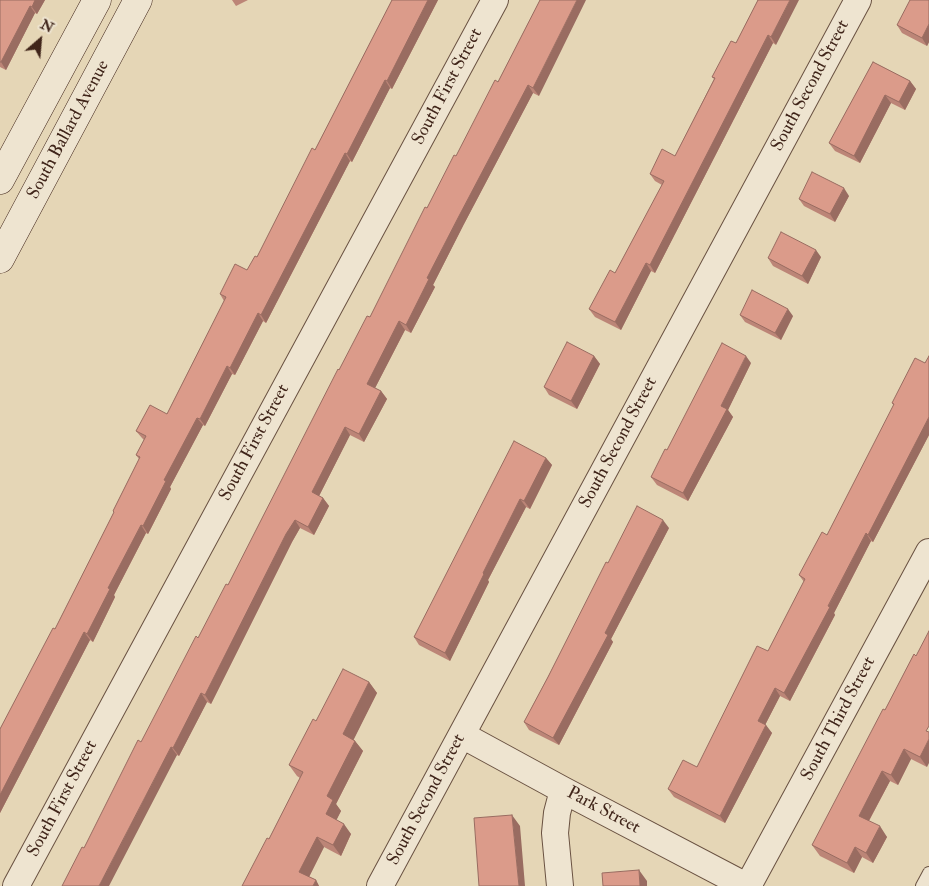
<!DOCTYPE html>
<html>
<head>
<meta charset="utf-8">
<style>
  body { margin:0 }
  #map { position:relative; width:929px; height:886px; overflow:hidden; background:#e5d6b6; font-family:"IM FELL Double Pica",serif }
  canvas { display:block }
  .north { position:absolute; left:15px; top:15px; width:50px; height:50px; -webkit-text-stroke:4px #eee4d0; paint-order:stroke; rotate:27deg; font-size:14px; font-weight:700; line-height:20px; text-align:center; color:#40251a }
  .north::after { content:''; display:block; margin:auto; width:18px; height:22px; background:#40251a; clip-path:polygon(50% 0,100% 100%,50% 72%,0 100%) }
</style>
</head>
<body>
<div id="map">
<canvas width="929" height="886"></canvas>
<div class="north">N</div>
</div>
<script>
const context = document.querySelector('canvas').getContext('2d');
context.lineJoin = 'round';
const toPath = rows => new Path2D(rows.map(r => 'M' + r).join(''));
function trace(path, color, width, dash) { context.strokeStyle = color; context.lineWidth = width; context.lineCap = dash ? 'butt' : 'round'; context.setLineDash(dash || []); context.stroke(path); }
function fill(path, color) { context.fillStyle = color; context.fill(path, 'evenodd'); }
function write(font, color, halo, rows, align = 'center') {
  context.font = font + ' "IM FELL Double Pica",serif'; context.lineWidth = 4; context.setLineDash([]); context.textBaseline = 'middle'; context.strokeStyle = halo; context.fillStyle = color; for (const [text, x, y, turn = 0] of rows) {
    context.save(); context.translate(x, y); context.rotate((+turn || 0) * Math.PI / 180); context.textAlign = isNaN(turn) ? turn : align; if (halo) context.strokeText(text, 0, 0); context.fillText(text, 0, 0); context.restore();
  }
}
const lane = toPath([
  [922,886,929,873]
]);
const street = toPath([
  [462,735,563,790,746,886],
  [16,886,495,0],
  [380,886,858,0],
  [560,886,555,833,557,813,563,790],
  [748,886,929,552]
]);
const secondary = toPath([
  [0,180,97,0],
  [0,259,138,0]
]);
trace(lane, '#695141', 14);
trace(street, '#695141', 28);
trace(secondary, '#40251a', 29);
trace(lane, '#eee4d0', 12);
trace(street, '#eee4d0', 26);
trace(secondary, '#eee4d0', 28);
fill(toPath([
  [0,0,45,0,37,14,35,13,6,70,0,67],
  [232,0,248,0,236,6],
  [392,0,438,0,392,89,390,88,352,162,350,161,266,323,263,321,235,375,232,374,205,426,203,425,170,487,171,489,148,534,146,533,114,595,115,597,93,642,90,640,0,813,0,729,55,629,114,512,113,511,139,459,136,455,144,440,142,438,136,431,167,414,224,301,220,294,247,270,257,257,315,150],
  [540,0,539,96,533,93,464,224,433,285,435,287,411,333,405,330,375,388,381,391,387,399,364,442,350,435,319,496,323,498,329,506,314,535,300,528,292,542,211,704,207,702,179,756,177,755,84,848,228,585,339,370,370,317,427,208,498,82],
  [758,0,776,45,773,43,655,273,651,271,621,330,595,317,589,309,615,273,662,185,655,181,650,174,675,156,714,79,712,77,736,43],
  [929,0,929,42,927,46,902,33,897,25],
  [873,62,910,81,916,89,905,110,891,103,860,163,835,151,829,143],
  [849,196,835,222,804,206,799,199],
  [821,257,808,284,773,266,768,258],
  [740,315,793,316,781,340,745,322],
  [594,356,600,364,577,409,549,395,544,387],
  [929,356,929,435,873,542,871,541,834,613,835,615,790,701,780,696,765,725,772,733,725,823,674,797,668,789,697,767,768,651,804,582,799,575,827,535,894,406,892,403,925,363],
  [751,363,728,410,733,417,688,501,657,485,651,477,667,450],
  [546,458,552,465,530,509,526,507,488,580,489,582,450,661,419,645,414,637],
  [669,528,611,639,613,642,559,745,529,730,524,722,608,563],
  [914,654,927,767,911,759,898,785,890,781,869,821,887,837,873,863,862,857,854,873,820,856,812,845,885,710],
  [369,682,377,693,353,740,355,741,363,751,336,804,341,811,336,820,351,834,341,856,324,847,309,877,316,880,319,886,242,886,269,839,300,778,297,776,289,765,316,721]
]), '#bc8577');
fill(toPath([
  [35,0,45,0,37,14,32,7],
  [428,0,438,0,392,89,387,81],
  [577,0,586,0,539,96,533,88],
  [790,0,799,0,776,45,771,37],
  [30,6,35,13,6,70,1,62],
  [929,24,929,42,927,46,922,38],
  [768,35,773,43,655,273,650,265],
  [385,80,390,88,352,162,347,154],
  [910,81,916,89,905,110,899,102],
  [528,85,533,93,464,224,433,285,435,287,411,333,406,325,427,278,459,216],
  [885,95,891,103,860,163,854,156],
  [345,153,350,161,266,323,261,315],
  [844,188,849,196,835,222,830,214],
  [816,250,821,257,808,284,802,276],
  [646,263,651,271,621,330,615,322],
  [788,309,793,316,781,340,775,333],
  [258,313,263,321,235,375,230,368],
  [399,321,405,330,373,392,367,384],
  [594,356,600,364,577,409,571,401],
  [746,356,751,363,728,410,733,417,688,501,683,493,721,406],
  [227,366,232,374,205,426,200,419],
  [381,391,387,399,364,442,359,434],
  [929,417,929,435,873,542,868,535],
  [197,418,203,425,170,487,171,489,148,534,143,526,164,480],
  [345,427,350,435,317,500,312,492],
  [546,458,552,465,530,509,524,501],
  [323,498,329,506,314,535,308,527],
  [520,499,526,507,488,580,489,582,450,661,445,653,483,573],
  [295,520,300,528,292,542,211,704,205,695,286,534],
  [663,520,669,528,611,639,613,642,559,745,553,738,605,633],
  [141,525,146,533,114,595,115,597,93,642,87,634,108,588],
  [866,533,871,541,834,613,835,615,790,701,784,693],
  [84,632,90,640,0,813,0,795],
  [369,682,377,693,351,745,343,734],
  [775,688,780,696,763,729,758,721],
  [201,693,207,702,179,756,173,748],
  [766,725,772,733,725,823,720,816],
  [929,739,929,763,927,767,920,757],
  [355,741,363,751,336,804,341,811,334,825,326,814,327,796],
  [171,747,177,755,109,886,99,886],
  [904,749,911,759,898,785,891,775],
  [882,771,890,781,866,826,859,816],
  [512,815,520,826,525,886,519,886],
  [344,824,351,834,341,856,333,845],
  [880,826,887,837,873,863,866,853],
  [317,837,324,847,306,883,299,872],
  [855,847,862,857,854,873,847,863],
  [639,870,647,881,647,886,640,886],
  [316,880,319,886,313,886]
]), '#996c61');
const building = toPath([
  [0,0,35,0,32,7,30,6,1,62,0,62,0,0],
  [392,0,428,0,387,81,385,80,347,154,345,153,261,315,258,313,230,368,227,366,200,419,197,418,164,480,166,481,143,526,141,525,108,588,110,589,87,634,84,632,0,795,0,729,53,628,55,629,114,512,113,511,140,457,136,455,146,436,136,431,150,405,167,414,226,297,220,294,235,264,247,270,255,256,257,257,312,148,315,150,392,0],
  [540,0,577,0,533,88,528,85,459,216,427,278,429,279,406,325,399,321,367,384,381,391,359,434,345,427,312,492,323,498,308,527,295,520,286,534,205,695,201,693,173,748,171,747,99,886,62,886,82,847,84,848,138,740,141,742,196,636,198,638,226,584,228,585,338,369,339,370,367,316,370,317,425,207,427,208,454,155,456,156,495,80,498,82,540,0],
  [758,0,790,0,771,37,768,35,650,265,646,263,615,322,589,309,610,270,615,273,664,181,650,174,662,149,675,156,715,78,712,77,731,41,736,43,758,0],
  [910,0,929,0,929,24,922,38,897,25,910,0],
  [873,62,910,81,899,102,885,95,854,156,829,143,873,62],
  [812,172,844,188,830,214,799,199,812,172],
  [781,232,816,250,802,276,768,258,781,232],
  [752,290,788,309,775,333,740,315,752,290],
  [567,342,594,356,571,401,544,387,567,342],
  [722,343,746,356,721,406,727,409,683,493,651,477,665,449,667,450,722,343],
  [929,356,929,417,868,535,866,533,828,606,830,607,784,693,775,688,758,721,766,725,720,816,668,789,683,760,697,767,757,646,768,651,805,579,799,575,822,532,827,535,894,404,892,403,915,358,925,363,929,356],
  [514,441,546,458,524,501,520,499,483,573,484,574,445,653,414,637,514,441],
  [637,506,663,520,605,633,608,635,553,738,524,722,548,677,606,562,608,563,637,506],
  [929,631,929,726,926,731,929,732,929,739,920,757,904,749,891,775,882,771,859,816,880,826,866,853,855,847,847,863,812,845,883,709,885,710,914,654,916,656,929,631],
  [343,669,369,682,343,734,355,741,327,796,333,800,326,814,344,824,333,845,317,837,299,872,316,880,313,886,242,886,267,838,269,839,303,772,289,765,313,719,316,721,343,669],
  [512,815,519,886,479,886,474,818,512,815],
  [639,870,640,886,603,886,602,873,639,870]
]);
fill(building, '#db9b8a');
trace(building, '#996c61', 1);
write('18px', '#40251a', '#eee4d0', [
  ["South Second Street",811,86,-62],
  ["South First Street",448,87,-62],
  ["South Ballard Avenue",69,130,-62],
  ["South First Street",255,443,-62],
  ["South Second Street",619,443,-62],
  ["South Third Street",839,719,-62],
  ["South First Street",63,799,-62],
  ["South Second Street",427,800,-62],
  ["Park Street",603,811,28]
]);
</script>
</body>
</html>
